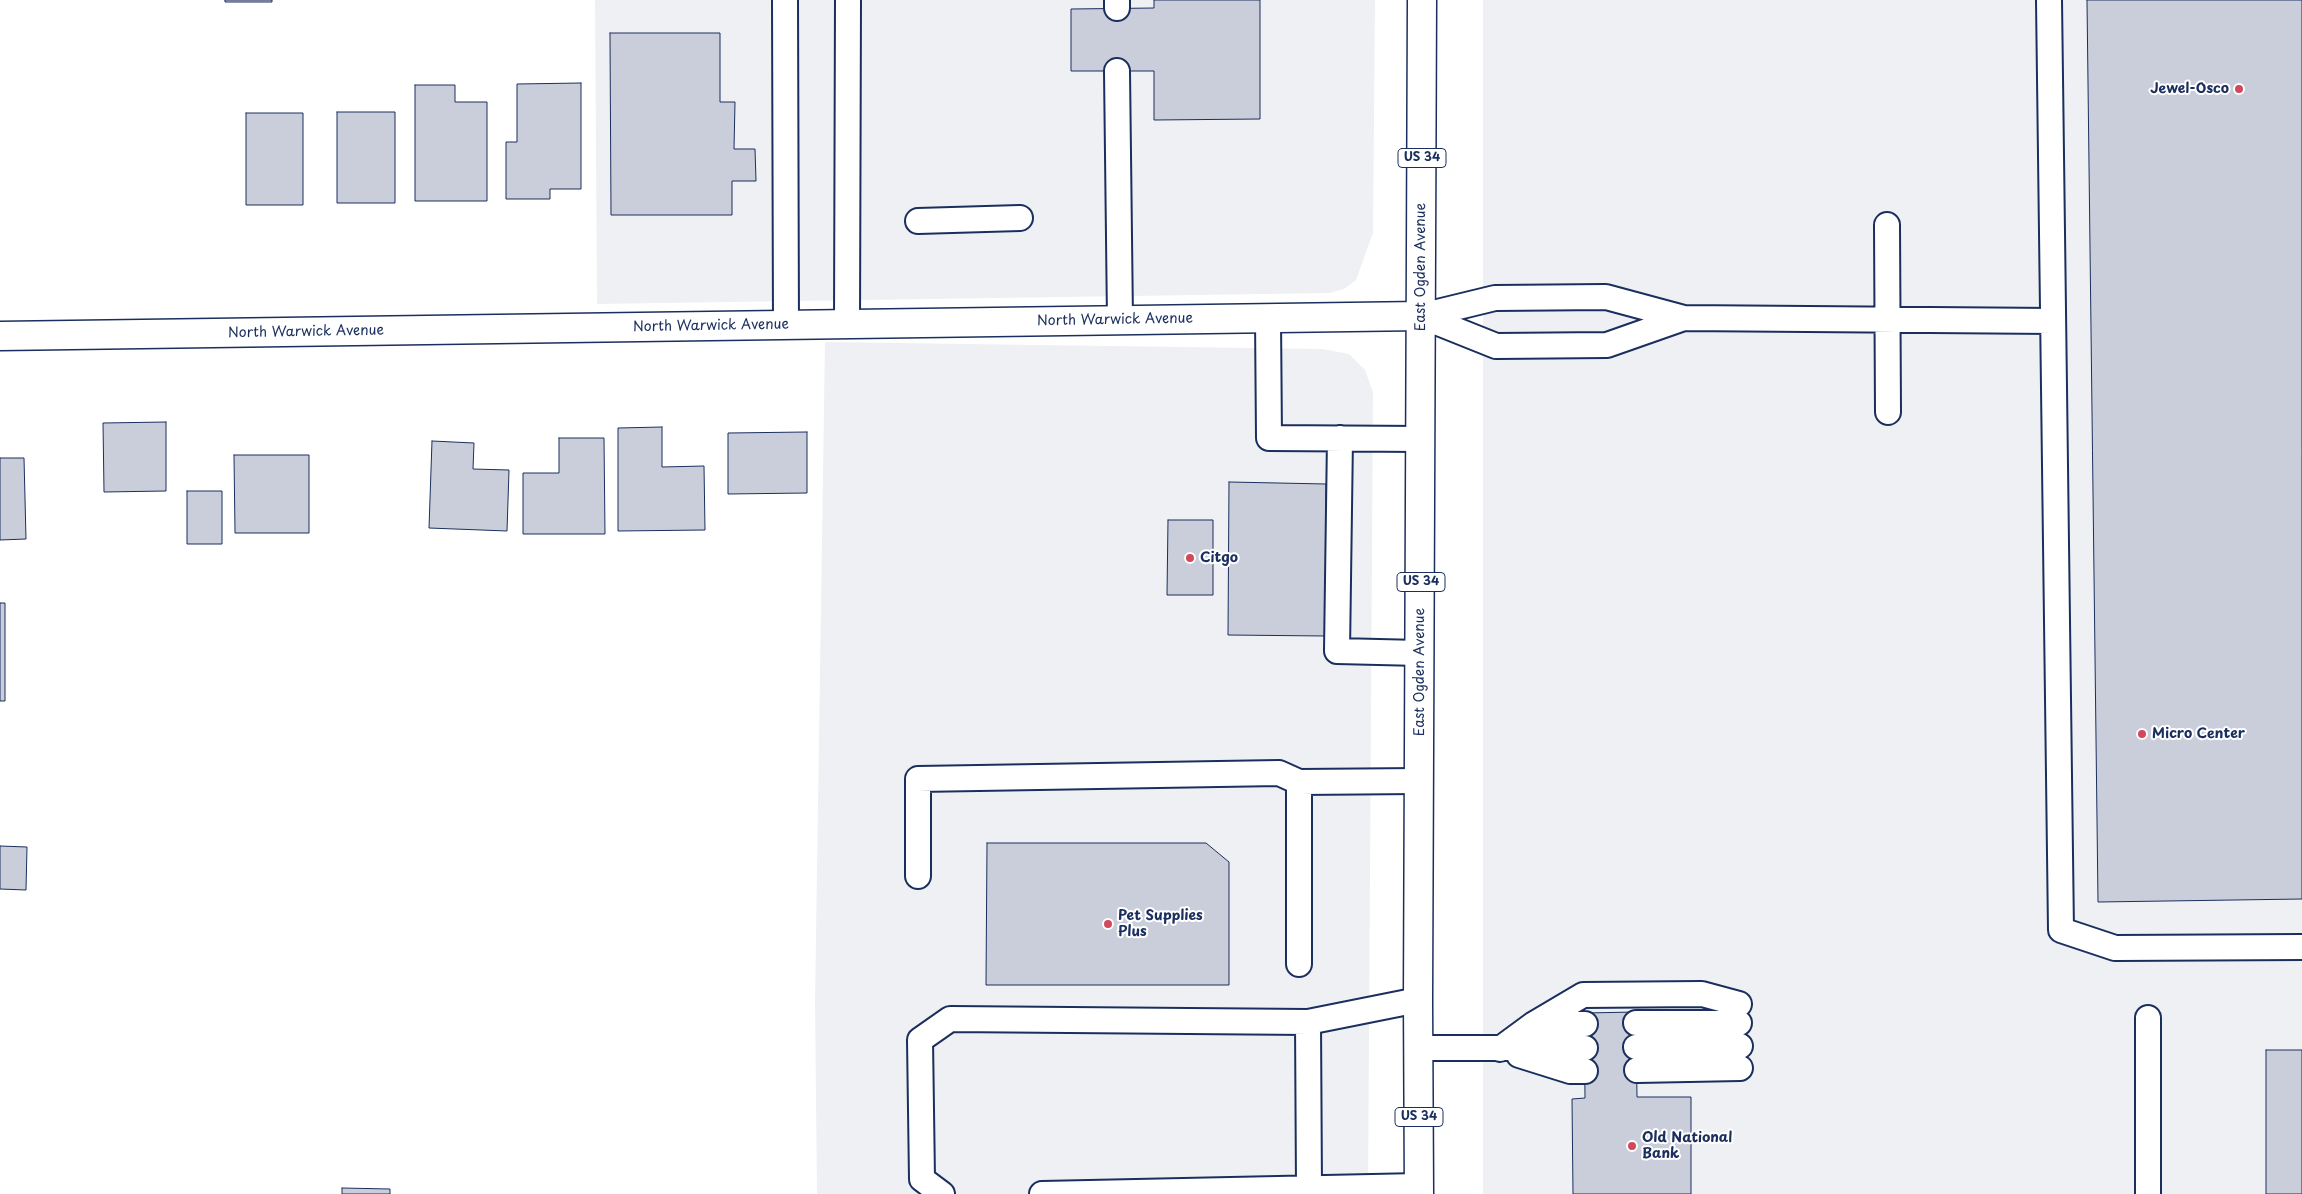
<!DOCTYPE html>
<html>
<head>
<meta charset="utf-8">
<style>
  body { margin:0 }
  canvas { display:block; background:#fff }
</style>
</head>
<body>
<canvas width="2302" height="1194"></canvas>
<script>
const context = document.querySelector('canvas').getContext('2d');
context.lineJoin = 'round';
function fill(path, color) { context.fillStyle = color; context.fill(path, 'evenodd'); }
const toPath = rows => new Path2D(rows.map(r => 'M' + r).join(''));
function trace(path, color, width, dash) { context.strokeStyle = color; context.lineWidth = width; context.lineCap = dash ? 'butt' : 'round'; context.setLineDash(dash || []); context.stroke(path); }
function write(font, color, halo, rows, align = 'center') {
  context.font = font + ' "Playpen Sans",sans-serif'; context.lineWidth = 4; context.setLineDash([]); context.textBaseline = 'middle'; context.strokeStyle = halo; context.fillStyle = color; for (const [text, x, y, turn = 0] of rows) {
    context.save(); context.translate(x, y); context.rotate((+turn || 0) * Math.PI / 180); context.textAlign = isNaN(turn) ? turn : align; if (halo) context.strokeText(text, 0, 0); context.fillText(text, 0, 0); context.restore();
  }
}
fill(toPath([
  [595,0,1375,0,1373,233,1356,280,1344,289,1330,293,597,304],
  [1483,0,2302,0,2302,1194,1483,1194],
  [825,342,1323,349,1349,354,1365,370,1373,392,1368,1194,817,1194,815,1002]
]), '#eff0f4');
const building = toPath([
  [225,0,272,0,272,2,225,2,225,0],
  [1154,0,1260,0,1260,119,1154,120,1154,71,1071,71,1071,9,1154,8,1154,0],
  [2087,0,2302,0,2302,899,2098,902,2087,0],
  [610,33,720,33,720,102,735,102,734,149,755,149,756,181,732,181,732,215,611,215,610,33],
  [581,83,581,189,550,189,550,199,506,199,506,142,517,142,517,84,581,83],
  [415,85,455,85,455,102,487,102,487,201,415,201,415,85],
  [337,112,395,112,395,203,337,203,337,112],
  [246,113,303,113,303,205,246,205,246,113],
  [166,422,166,491,104,492,103,423,166,422],
  [662,427,662,467,704,466,705,530,618,531,618,428,662,427],
  [807,432,807,493,728,494,728,433,807,432],
  [559,438,604,438,605,534,523,534,523,473,559,473,559,438],
  [432,441,474,443,473,469,509,470,507,531,429,528,432,441],
  [234,455,309,455,309,533,235,533,234,455],
  [0,458,24,458,26,539,0,540,0,458],
  [1229,482,1326,484,1325,636,1228,635,1229,482],
  [187,491,222,491,222,544,187,544,187,491],
  [1168,520,1213,520,1213,595,1167,595,1168,520],
  [0,603,5,603,5,701,0,701,0,603],
  [987,843,1206,843,1229,862,1229,985,986,985,987,843],
  [0,846,27,847,26,890,0,889,0,846],
  [1636,1012,1637,1097,1691,1097,1691,1194,1573,1194,1572,1099,1585,1098,1584,1013,1636,1012],
  [2266,1050,2302,1050,2302,1194,2266,1194,2266,1050],
  [342,1188,390,1189,390,1194,342,1194,342,1188]
]);
fill(building, '#caceda');
trace(building, '#1b2f5e', 1);
const service = toPath([
  [785,0,786,325],
  [1117,0,1117,8],
  [2049,0,2061,930,2115,948,2302,947],
  [1117,71,1120,320],
  [918,221,1020,218],
  [1887,225,1888,412],
  [1421,316,1495,298,1606,297,1684,318,2053,321],
  [1421,316,1496,346,1607,345,1684,318],
  [1268,318,1269,438,1421,439],
  [847,324,848,0],
  [1340,438,1337,651,1420,653],
  [918,876,918,779,1279,773,1299,782,1419,781],
  [1299,964,1299,782],
  [2148,1018,2148,1194],
  [1308,1022,1309,1188],
  [1636,1023,1739,1023],
  [1534,1024,1585,1024],
  [1636,1047,1740,1046],
  [1419,1048,1585,1048],
  [1500,1049,1534,1024,1583,995,1702,994,1739,1004],
  [1519,1055,1570,1071,1585,1071],
  [1637,1070,1740,1068],
  [942,1194,922,1179,920,1040,950,1019,1308,1022,1418,1000],
  [1042,1194,1419,1186]
]);
const minor = toPath([
  [0,336,1421,316]
]);
const primary = toPath([
  [1419,1194,1418,1000,1422,0]
]);
trace(service, '#1b2f5e', 28);
trace(minor, '#1b2f5e', 31);
trace(primary, '#1b2f5e', 31);
trace(service, '#fff', 24);
trace(minor, '#fff', 28);
trace(primary, '#fff', 28);
for (const [x, y, r, color] of [
  [2239,89,5,"#d1495b"],
  [1190,558,5,"#d1495b"],
  [2142,734,5,"#d1495b"],
  [1108,924,5,"#d1495b"],
  [1632,1146,5,"#d1495b"]
]) { const dot = new Path2D(); dot.arc(x, y, r, 0, 2 * Math.PI); context.fillStyle = color; context.fill(dot); trace(dot, '#fff', 2); }
for (const [x, y, w] of [
  [1422,158,48],
  [1421,582,48],
  [1419,1117,48]
]) { const box = new Path2D(); box.roundRect(x - w / 2, y - 9.5, w, 19, 4); context.fillStyle = '#fff'; context.fill(box); trace(box, '#1b2f5e', 1); }
write('bold 12px', '#1b2f5e', null, [
  ["US 34",1422,158],
  ["US 34",1421,582],
  ["US 34",1419,1117]
]);
write('bold 14px', '#1b2f5e', '#fff', [
  ["Jewel-Osco",2229,89,"right"],
  ["Citgo",1200,558],
  ["Micro Center",2152,734],
  ["Pet Supplies",1118,916],
  ["Plus",1118,932],
  ["Old National",1642,1138],
  ["Bank",1642,1154]
], 'left');
write('14px', '#1b2f5e', '#fff', [
  ["East Ogden Avenue",1421,267,-90],
  ["North Warwick Avenue",1115,320,-1],
  ["North Warwick Avenue",711,326,-1],
  ["North Warwick Avenue",306,332,-1],
  ["East Ogden Avenue",1420,672,-90]
]);
</script>
</body>
</html>
